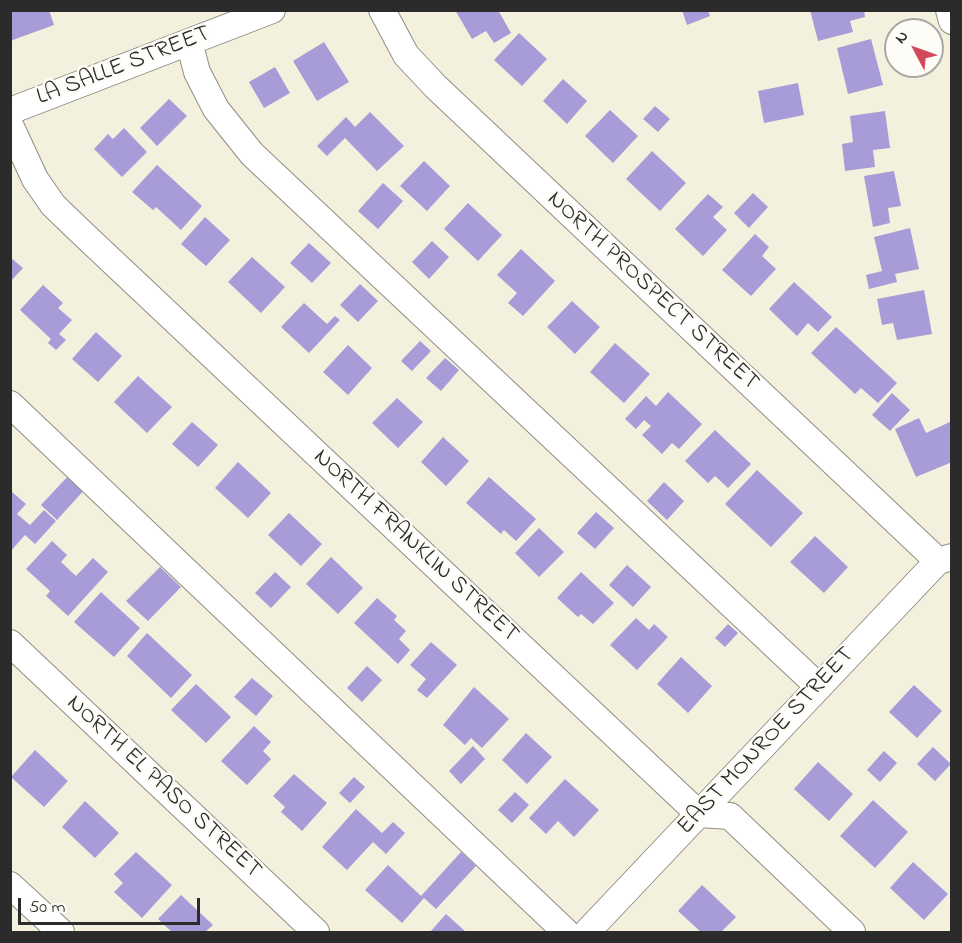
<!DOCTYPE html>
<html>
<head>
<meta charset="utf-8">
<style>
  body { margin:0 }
  #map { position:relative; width:962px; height:943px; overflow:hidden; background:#f4f0de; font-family:"Indie Flower",sans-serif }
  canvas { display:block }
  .frame { position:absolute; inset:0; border:12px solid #2b2b2b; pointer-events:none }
  .north { position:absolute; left:884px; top:18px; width:60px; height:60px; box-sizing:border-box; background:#fdfcf7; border:2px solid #a9a8a5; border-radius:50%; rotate:311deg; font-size:16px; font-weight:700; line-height:24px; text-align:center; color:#2b2b2b }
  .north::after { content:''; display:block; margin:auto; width:21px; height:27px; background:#d1495b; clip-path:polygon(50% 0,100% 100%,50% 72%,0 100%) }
  .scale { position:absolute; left:18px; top:898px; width:182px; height:27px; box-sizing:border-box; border:3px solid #2b2b2b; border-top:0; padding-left:8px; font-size:18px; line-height:21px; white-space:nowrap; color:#2b2b2b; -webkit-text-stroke:4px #fdfcf7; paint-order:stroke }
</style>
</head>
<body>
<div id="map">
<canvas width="962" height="943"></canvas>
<div class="frame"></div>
<div class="north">N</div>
<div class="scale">50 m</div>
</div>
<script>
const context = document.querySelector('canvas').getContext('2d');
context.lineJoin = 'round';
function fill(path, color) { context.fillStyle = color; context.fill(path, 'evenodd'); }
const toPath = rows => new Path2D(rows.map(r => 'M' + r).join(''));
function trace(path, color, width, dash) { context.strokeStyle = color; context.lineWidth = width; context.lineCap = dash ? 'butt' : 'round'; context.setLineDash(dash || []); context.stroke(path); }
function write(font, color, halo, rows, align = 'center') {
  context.font = font + ' "Indie Flower",sans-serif'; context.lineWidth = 5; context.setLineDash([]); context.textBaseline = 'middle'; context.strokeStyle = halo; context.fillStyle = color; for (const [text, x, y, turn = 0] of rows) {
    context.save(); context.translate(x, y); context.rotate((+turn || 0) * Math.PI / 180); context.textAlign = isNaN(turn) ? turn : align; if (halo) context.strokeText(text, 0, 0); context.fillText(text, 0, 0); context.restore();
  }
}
fill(toPath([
  [10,10,49,10,54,25,10,41],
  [455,10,498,10,511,33,494,43,486,31,472,39],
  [682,10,708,10,710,16,687,25],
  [810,10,864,10,865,17,850,21,853,32,818,41],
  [519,33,547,59,522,86,494,60],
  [871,39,883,85,848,94,837,48],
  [324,42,349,82,317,101,293,61],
  [275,67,290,93,264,108,249,82],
  [563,79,587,101,567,124,543,101],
  [798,83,804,115,764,123,758,91],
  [169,99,187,116,157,146,140,128],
  [655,106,670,119,658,132,643,119],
  [610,110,638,136,613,163,585,136],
  [885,111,890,148,873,150,875,167,845,171,842,144,853,142,850,116],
  [370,112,404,146,377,171,345,138,327,156,317,146,346,117,355,127],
  [124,128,147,152,122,177,94,149,108,134,113,139],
  [652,151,686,183,660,211,626,179],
  [424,161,450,186,427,211,400,186],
  [157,165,202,206,181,230,156,207,153,210,132,192],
  [894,171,901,206,888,208,890,223,873,227,864,176],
  [383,183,403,201,378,229,358,211],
  [753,193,768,207,749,228,734,213],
  [708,194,723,207,713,217,727,230,703,256,675,229],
  [468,203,502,235,478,261,444,229],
  [205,217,230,240,206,266,181,244],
  [910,228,919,269,895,274,897,282,869,289,866,275,882,271,874,237],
  [755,234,769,247,762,256,776,269,751,296,722,270],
  [432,241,449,257,429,279,412,262],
  [309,243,331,263,312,283,290,263],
  [521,249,555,281,523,316,508,303,517,293,497,275],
  [10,257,23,268,10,282],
  [252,257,285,287,261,313,228,282],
  [794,282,832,317,818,332,808,323,797,336,769,309],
  [360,284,378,301,358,322,340,305],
  [43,285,63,303,58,308,72,320,59,334,66,340,56,350,48,343,51,339,20,310],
  [924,290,932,334,897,340,893,323,882,325,877,299],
  [572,301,600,327,575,354,547,327],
  [304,303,327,324,335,316,340,320,309,353,281,327],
  [836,327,897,383,878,403,861,388,855,394,811,353],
  [96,332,122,356,98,382,72,359],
  [420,341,431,351,412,371,401,361],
  [615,343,650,374,624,403,590,372],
  [348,345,372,368,348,395,323,372],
  [445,358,459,370,441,391,426,378],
  [138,376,172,407,147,433,114,402],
  [668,392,702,424,679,449,672,443,662,454,642,435,651,426,644,420,636,429,625,419,646,396,656,406],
  [892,393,910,410,890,431,872,415],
  [397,398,423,422,398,448,372,423],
  [919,418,926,433,952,421,952,462,916,477,895,429],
  [192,422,218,445,198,467,172,444],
  [715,430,751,464,728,488,715,476,708,483,685,461],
  [443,437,469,461,446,486,421,462],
  [238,462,271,493,248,518,215,488],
  [757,470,803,513,771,547,725,504],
  [70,474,86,488,57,520,41,505],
  [489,477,536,519,516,541,504,530,501,534,466,503],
  [664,482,684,501,667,520,647,501],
  [12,492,26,504,17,514,30,525,44,510,56,521,35,544,25,535,10,552],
  [596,512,614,528,595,549,577,533],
  [289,513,322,544,301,566,268,535],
  [539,528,564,552,539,577,515,553],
  [815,536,848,567,824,593,790,562],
  [52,541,67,555,61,562,76,576,93,558,108,572,68,616,46,596,50,591,26,569],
  [331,557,363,588,338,614,306,584],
  [627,565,651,587,633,607,609,585],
  [160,567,181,587,148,621,126,601],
  [275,572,291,587,271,608,255,593],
  [581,572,614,603,593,624,581,614,578,617,557,598],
  [101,592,140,628,114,657,74,622],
  [377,598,397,616,394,620,406,631,399,639,410,650,398,664,354,623],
  [636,618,649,630,654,624,668,637,637,670,610,645],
  [728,624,738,633,725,647,715,638],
  [147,633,192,675,171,698,127,656],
  [431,642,457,665,427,698,417,690,426,679,410,665],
  [681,657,712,686,688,713,657,684],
  [367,666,382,680,362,702,347,688],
  [252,678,273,696,256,716,234,697],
  [196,684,231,717,206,743,171,710],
  [914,685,942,711,917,738,889,712],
  [474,687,509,719,482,748,471,738,465,745,443,725],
  [254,726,271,742,263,751,271,759,247,785,221,761],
  [526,733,552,757,527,784,502,760],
  [473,746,485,759,461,784,449,771],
  [933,747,951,764,935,781,917,764],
  [35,750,68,781,44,807,11,777],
  [884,751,897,763,880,782,867,770],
  [818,762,853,794,829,821,794,789],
  [294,774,327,803,302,831,281,812,285,807,273,796],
  [354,777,365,787,350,803,339,793],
  [565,779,599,810,574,837,558,821,546,834,529,818],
  [515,792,529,805,512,823,498,810],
  [873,800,908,832,875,868,840,836],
  [85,801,119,833,95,858,62,827],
  [356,809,382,833,393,822,405,833,386,854,373,842,347,870,322,847],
  [136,852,172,885,142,918,114,892,123,883,114,874],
  [461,852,476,866,436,909,424,898,402,923,365,890,388,865,421,896],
  [913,862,948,894,924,920,890,888],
  [702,885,736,917,721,932,701,932,678,911],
  [181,895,213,925,205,932,172,932,158,919],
  [446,914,466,932,430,932]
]), '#a79cd7');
const minor = toPath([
  [382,10,406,55,435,86,938,561],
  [949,10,952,21],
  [189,42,197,72,216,109,252,154,819,687],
  [10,111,272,10],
  [10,125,35,179,53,205,81,232,699,814,730,816,852,932],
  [10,404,566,932],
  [10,643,316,932],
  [10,885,61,932],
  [587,932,938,561,952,557]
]);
trace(minor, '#908e84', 28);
trace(minor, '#fff', 26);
write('24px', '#2b2b2b', '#fdfcf7', [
  ["LA SALLE STREET",124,67,-21],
  ["NORTH PROSPECT STREET",652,292,43],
  ["NORTH FRANKLIN STREET",415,547,43],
  ["EAST MONROE STREET",767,742,-47],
  ["NORTH EL PASO STREET",163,788,43]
]);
</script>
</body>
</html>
